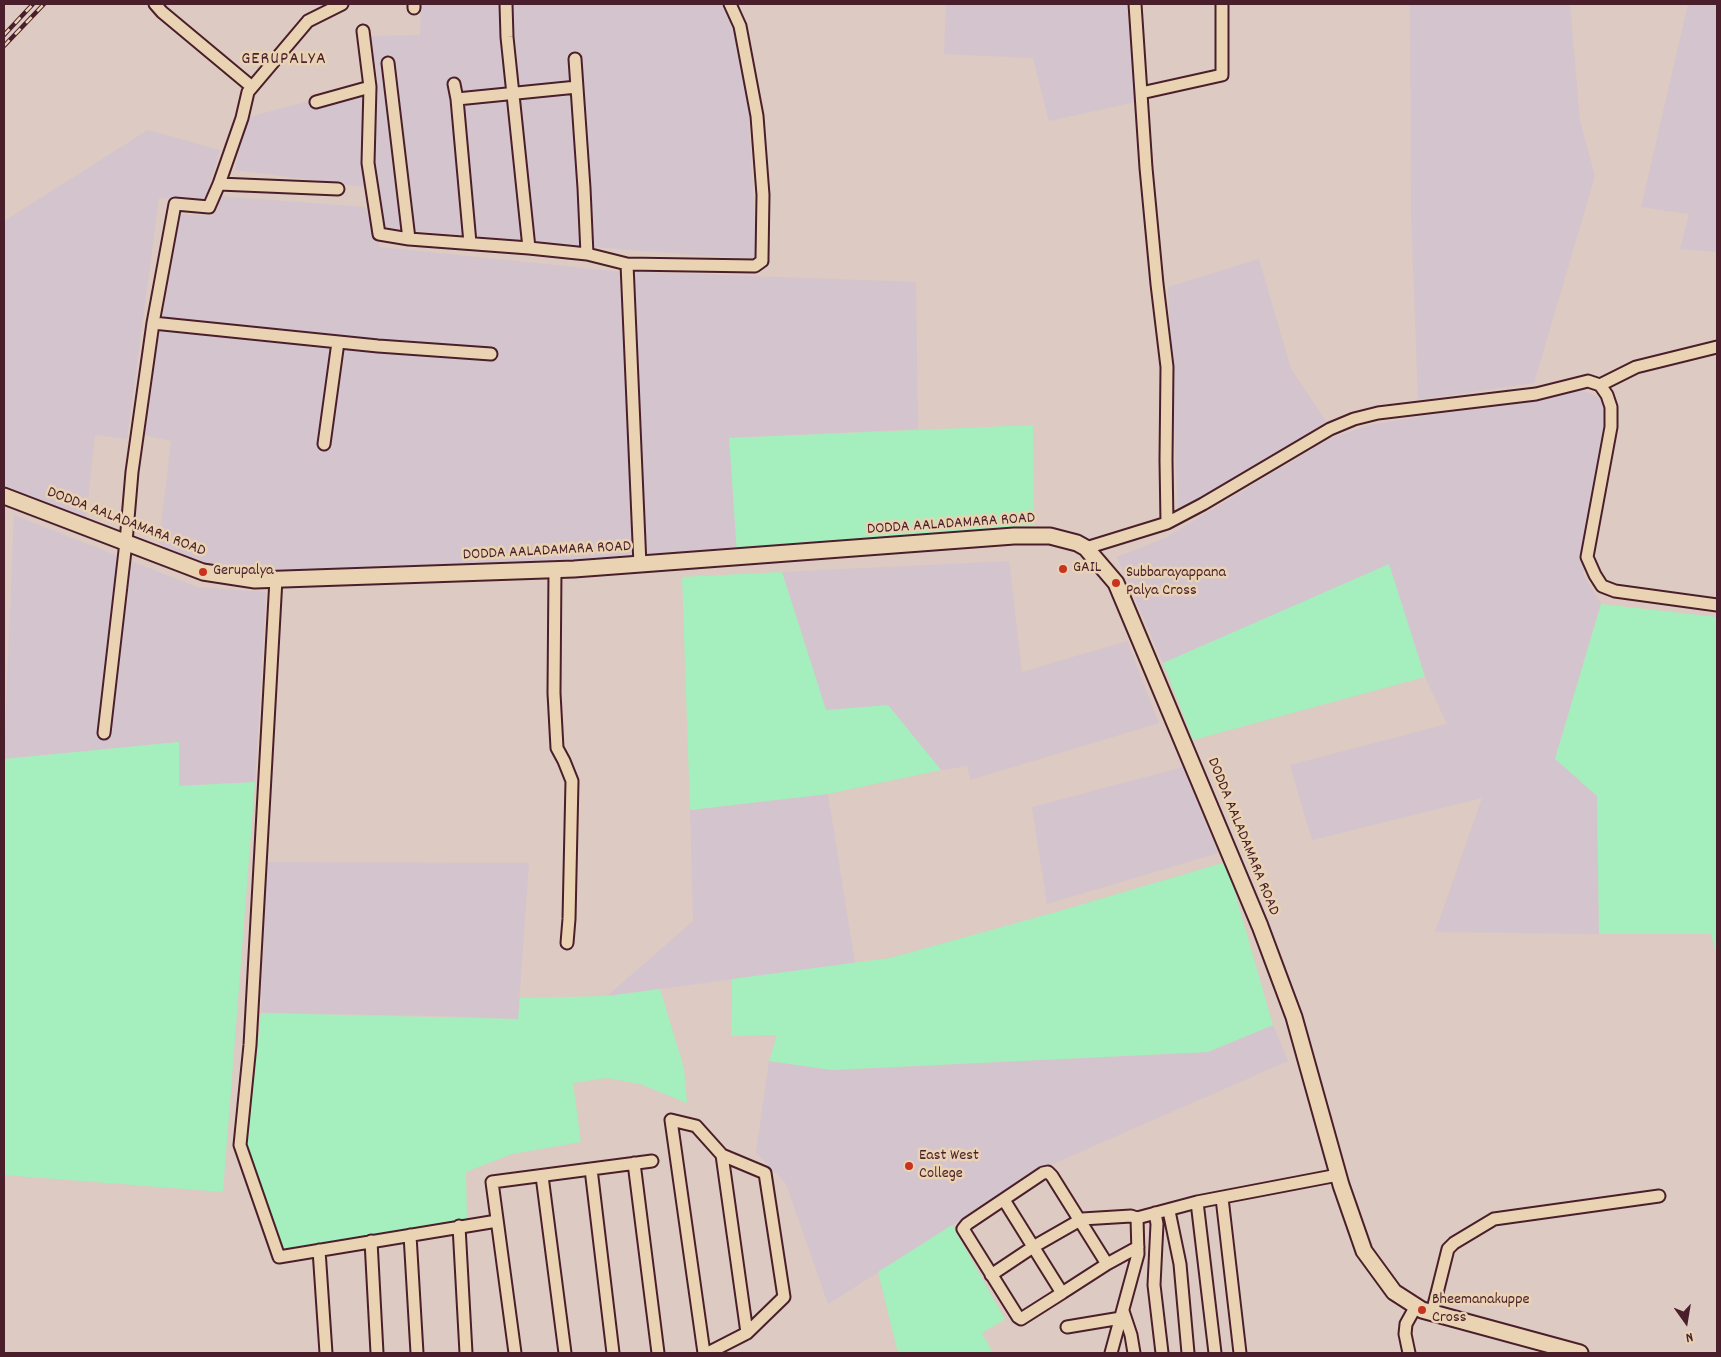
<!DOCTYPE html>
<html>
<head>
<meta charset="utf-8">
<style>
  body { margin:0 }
  #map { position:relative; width:1721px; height:1357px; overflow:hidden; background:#ddcac2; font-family:Dekko,sans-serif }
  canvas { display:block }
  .frame { position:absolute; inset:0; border:5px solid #4a1f2b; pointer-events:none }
  .north { position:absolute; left:1661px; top:1297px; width:50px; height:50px; -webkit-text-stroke:4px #ead3b3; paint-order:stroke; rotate:167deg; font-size:14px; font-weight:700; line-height:20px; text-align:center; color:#4a1f2b }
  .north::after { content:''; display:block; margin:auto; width:18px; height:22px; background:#4a1f2b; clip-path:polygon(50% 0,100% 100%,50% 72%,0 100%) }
</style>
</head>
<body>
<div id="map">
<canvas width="1721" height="1357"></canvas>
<div class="frame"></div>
<div class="north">N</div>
</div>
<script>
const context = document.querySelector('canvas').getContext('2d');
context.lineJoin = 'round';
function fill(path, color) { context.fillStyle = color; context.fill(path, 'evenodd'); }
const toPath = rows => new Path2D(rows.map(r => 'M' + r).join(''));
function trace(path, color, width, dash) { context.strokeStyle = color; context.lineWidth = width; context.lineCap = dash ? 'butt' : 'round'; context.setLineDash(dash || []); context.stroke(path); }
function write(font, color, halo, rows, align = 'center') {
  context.font = font + ' Dekko,sans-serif'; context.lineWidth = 5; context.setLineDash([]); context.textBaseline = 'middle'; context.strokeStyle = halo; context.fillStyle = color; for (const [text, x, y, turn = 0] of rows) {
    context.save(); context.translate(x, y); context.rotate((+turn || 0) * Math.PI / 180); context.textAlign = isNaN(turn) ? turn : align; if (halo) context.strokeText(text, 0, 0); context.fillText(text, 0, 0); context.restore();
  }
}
fill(toPath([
  [421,4,727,4,746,64,757,259,641,251,383,228,371,188,235,170,246,118,378,82,371,36,420,35],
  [946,4,1127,4,1136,102,1049,121,1033,58,944,54],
  [1410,4,1570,4,1580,121,1595,176,1534,383,1418,400,1411,213],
  [1688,4,1717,4,1717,252,1680,249,1689,214,1641,207],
  [148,130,220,150,205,201,159,198,127,439,95,435,86,519,4,493,4,221],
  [217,196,365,207,380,247,613,271,916,282,918,429,730,438,737,553,586,562,251,573,194,565,159,543,171,441,143,435,178,214,213,216],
  [1259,259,1291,369,1327,423,1178,514,1168,287],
  [1581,390,1603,399,1607,414,1593,521,1583,574,1601,604,1555,759,1597,795,1599,934,1435,932,1482,798,1312,840,1290,765,1447,724,1425,677,1389,565,1163,663,1117,557,1165,538,1329,439,1369,425],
  [14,515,197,587,266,592,255,782,179,786,179,742,4,759],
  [1009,561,1022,672,1127,641,1159,723,970,780,967,766,941,770,888,705,826,711,782,572],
  [1183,767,1218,853,1047,904,1032,807],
  [828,794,855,963,607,996,693,921,690,810],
  [266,862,529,863,518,1019,443,1016,261,1013],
  [1273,1025,1288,1061,1039,1170,828,1304,786,1184,756,1152,769,1061,832,1070,1208,1052]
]), '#d4c4cd');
fill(toPath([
  [1033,425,1034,525,737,553,729,438],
  [1389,564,1425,677,1193,740,1163,663],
  [782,572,826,710,888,705,941,770,828,794,690,810,682,577],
  [1601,604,1717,617,1717,958,1711,934,1599,934,1597,796,1555,759],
  [179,742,179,786,255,782,223,1192,4,1175,4,759],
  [1226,862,1273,1025,1208,1052,832,1070,769,1061,777,1035,731,1036,732,979,890,958,1056,912],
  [660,989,684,1068,687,1103,640,1084,607,1078,573,1083,581,1142,512,1154,466,1172,467,1220,282,1249,247,1145,261,1013,518,1019,520,998,607,996],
  [952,1225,1005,1319,982,1333,993,1353,898,1353,878,1272]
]), '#a5eebd');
const minor = toPath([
  [155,4,162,12,252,87],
  [414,4,414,8],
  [506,4,507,37,529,248],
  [1135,4,1146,168,1157,284,1167,367,1166,460,1167,523],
  [363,31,370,87,368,163,379,234,409,239,529,248,587,254,627,264,755,266,762,261,762,258,763,195,757,116,740,26,730,4],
  [575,59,584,188,587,254],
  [388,63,409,239],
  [454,84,457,99,470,243],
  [1141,93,1222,75,1222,4],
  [457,99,577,87],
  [316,102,370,87],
  [219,184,338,189],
  [627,264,640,565],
  [153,323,378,346,491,354],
  [1600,385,1636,367,1717,347],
  [324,444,338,342],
  [1086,548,1167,523,1203,504,1330,429,1354,419,1378,413,1536,394,1588,381,1600,385,1607,395,1611,407,1611,427,1587,557,1595,575,1602,586,1615,591,1717,605],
  [555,570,554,693,557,748,564,761,572,781,569,919,567,943],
  [276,579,250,1045,240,1145,279,1257,497,1221],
  [104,733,126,542,132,472,153,323,175,204,209,207,219,184,242,118,248,92,308,21,342,4],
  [722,1155,747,1333],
  [634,1163,658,1353],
  [591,1169,613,1353],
  [542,1176,565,1353],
  [1222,1198,1240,1353],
  [1004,1200,1062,1293,1021,1319,1018,1317,963,1229,967,1224,1043,1173,1048,1172,1052,1176,1107,1264,1062,1293],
  [1197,1202,1215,1353],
  [1169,1211,1180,1264,1188,1353],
  [1155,1213,1157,1224,1154,1285,1162,1353],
  [459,1226,466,1353],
  [410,1235,417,1353],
  [371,1241,377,1353],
  [319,1250,326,1353],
  [1107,1264,1138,1247],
  [991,1275,1033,1247,1082,1219,1131,1216,1137,1218,1197,1202,1338,1175],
  [1123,1311,1131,1335,1134,1353],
  [1432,1313,1448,1249,1454,1243,1494,1219,1659,1196],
  [1067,1327,1121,1318],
  [515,1353,492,1182,652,1161],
  [704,1353,671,1120,696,1126,722,1155,765,1173,784,1297,747,1333,708,1353],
  [1111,1353,1138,1254,1137,1218],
  [1409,1353,1405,1334,1406,1324,1416,1306]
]);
const major = toPath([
  [4,496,203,572,255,580,574,569,1014,536,1050,536,1077,543,1086,548,1116,583,1260,926,1294,1017,1341,1185,1364,1251,1394,1292,1422,1310,1580,1353]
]);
trace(minor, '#4a1f2b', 15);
trace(major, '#4a1f2b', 19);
trace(minor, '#ead3b3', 11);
trace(major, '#ead3b3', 15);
const rail = toPath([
  [4,35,33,4],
  [4,46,44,4]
]);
trace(rail, '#4a1f2b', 4.5);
trace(rail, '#ead3b3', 2.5, [8]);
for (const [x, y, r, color] of [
  [1063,569,5,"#c8321e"],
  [203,572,5,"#c8321e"],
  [1116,583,5,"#c8321e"],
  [909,1166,5,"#c8321e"],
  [1422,1310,5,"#c8321e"]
]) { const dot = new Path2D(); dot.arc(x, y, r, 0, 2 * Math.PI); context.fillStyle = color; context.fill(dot); trace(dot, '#ead3b3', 2); }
write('16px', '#4a1f2b', '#ead3b3', [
  ["DODDA AALADAMARA ROAD",126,523,21],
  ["DODDA AALADAMARA ROAD",951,525,-4],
  ["DODDA AALADAMARA ROAD",547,552,-3],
  ["DODDA AALADAMARA ROAD",1242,837,68]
]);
write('16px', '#4a1f2b', '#ead3b3', [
  ["GAIL",1073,569],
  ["Gerupalya",213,572],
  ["Subbarayappana",1126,574],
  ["Palya Cross",1126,592],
  ["East West",919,1157],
  ["College",919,1175],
  ["Bheemanakuppe",1432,1301],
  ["Cross",1432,1319]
], 'left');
context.letterSpacing = '1px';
write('18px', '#4a1f2b', '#ead3b3', [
  ["GERUPALYA",284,61]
]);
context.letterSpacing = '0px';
</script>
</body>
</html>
